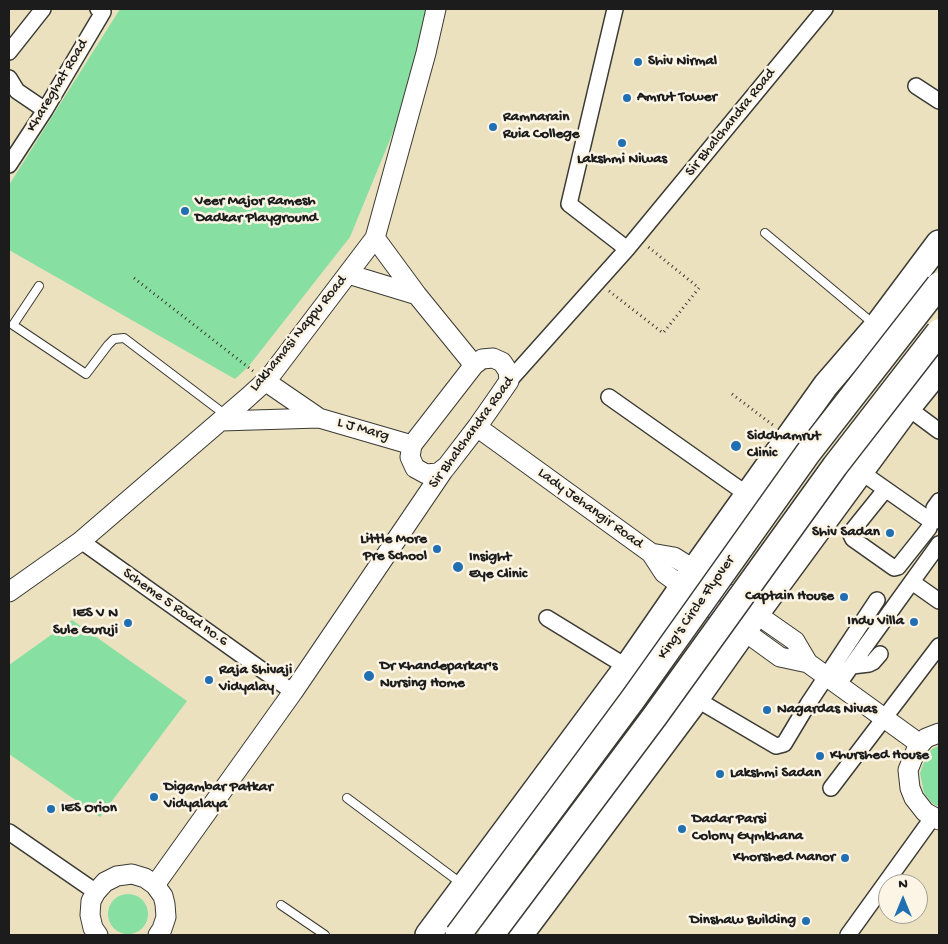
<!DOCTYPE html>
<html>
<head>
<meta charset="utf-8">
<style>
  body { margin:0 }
  #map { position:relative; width:948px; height:944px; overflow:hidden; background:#ebe1bf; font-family:"Gochi Hand",sans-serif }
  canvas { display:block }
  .frame { position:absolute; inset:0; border:10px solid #1c1c1c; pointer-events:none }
  .north { position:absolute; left:878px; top:874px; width:50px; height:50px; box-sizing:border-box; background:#fcf5e5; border:1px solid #a29e95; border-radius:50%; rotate:0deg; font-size:14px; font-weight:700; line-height:20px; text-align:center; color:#1c1c1c }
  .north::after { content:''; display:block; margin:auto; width:18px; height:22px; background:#1f6fb2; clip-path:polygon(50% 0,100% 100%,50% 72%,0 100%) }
</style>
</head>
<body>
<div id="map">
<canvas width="948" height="944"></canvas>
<div class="frame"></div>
<div class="north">N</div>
</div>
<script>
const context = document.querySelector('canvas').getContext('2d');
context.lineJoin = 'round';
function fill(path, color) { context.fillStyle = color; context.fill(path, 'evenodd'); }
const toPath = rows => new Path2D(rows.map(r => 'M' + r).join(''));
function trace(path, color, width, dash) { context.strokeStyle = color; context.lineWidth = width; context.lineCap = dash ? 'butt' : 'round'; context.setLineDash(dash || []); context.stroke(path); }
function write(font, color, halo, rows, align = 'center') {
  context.font = font + ' "Gochi Hand",sans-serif'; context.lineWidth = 5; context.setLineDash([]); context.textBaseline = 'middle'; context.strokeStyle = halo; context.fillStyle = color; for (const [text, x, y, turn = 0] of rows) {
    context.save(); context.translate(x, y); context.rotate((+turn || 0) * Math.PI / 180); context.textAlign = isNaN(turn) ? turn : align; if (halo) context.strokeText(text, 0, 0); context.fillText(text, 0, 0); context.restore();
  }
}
fill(toPath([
  [120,9,436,9,426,52,350,237,248,367,235,379,9,250,9,185],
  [72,620,187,701,100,817,9,754,9,665],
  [939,746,939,807,932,803,924,793,920,773,926,757,932,749],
  '108 914a20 20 0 1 1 40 0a20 20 0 1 1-40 0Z'
]), '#88dfa2');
const service = toPath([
  [765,233,875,325],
  [39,286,13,325,86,374,108,345,114,339,124,338,227,416],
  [347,798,462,884],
  [281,905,325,935]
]);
const minor = toPath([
  [615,9,569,204,627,249],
  [9,52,43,9],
  [9,78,17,91,45,110],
  [916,86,939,101],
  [9,165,45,110,103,12,98,9],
  [509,381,627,249,825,9],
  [609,397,748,495],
  [908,408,939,431],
  [861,472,928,519,930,524,929,528,898,567,894,568,853,539,851,535,852,531,885,490],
  [939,521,934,517,934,508,939,501],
  [81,541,293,692],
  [912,582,939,601],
  [547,618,627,667],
  [852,666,869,664,873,662,880,654],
  [838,685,864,648,939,544],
  [696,699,776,746,784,744,808,704,877,600],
  [831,788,939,646],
  [9,832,96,892],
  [848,935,933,817]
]);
const tertiary = toPath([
  [375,238,417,295,474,365],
  [348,274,417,295],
  [265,381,319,418,412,445],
  [221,421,319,418],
  [477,427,651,553,674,557,682,562,795,641,808,663,920,744],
  [651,553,664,573,780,657,808,663],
  [9,592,81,541,247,398,268,379,375,238,426,53,436,9],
  [939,733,926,738,917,748,908,770,910,788,914,798,925,812,939,820],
  [155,885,293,692,443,471,447,466,477,427,498,397,509,381,508,371,502,362,493,358,482,359,474,365,412,445,410,457,415,468,426,474,438,473,447,466],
  [98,935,93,928,90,915,91,901,96,892,105,882,117,876,132,874,145,878,155,885,163,896,165,904,166,917,162,929,158,935]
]);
const trunk = toPath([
  [428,935,627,667,694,570,826,385,877,326,939,243],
  [520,935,691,706,756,614,902,415,939,369]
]);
trace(service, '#3b3a34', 10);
trace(minor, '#3b3a34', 18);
trace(tertiary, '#3b3a34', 21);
trace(trunk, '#3b3a34', 28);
trace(toPath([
  [134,278,253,371],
  [609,291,663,333,699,288,647,246],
  [732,394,773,425]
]), '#3b3a34', 3, [1, 4]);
trace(service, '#fff', 8);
trace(minor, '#fff', 15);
trace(tertiary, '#fff', 19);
trace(trunk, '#fff', 25);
const trunkBridge = toPath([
  [458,935,633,699,808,453,939,285],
  [491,935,655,716,835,466,939,332]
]);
trace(trunkBridge, '#3b3a34', 28, []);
trace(trunkBridge, '#fff', 25);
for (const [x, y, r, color] of [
  [638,62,5,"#1f6fb2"],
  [627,98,5,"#1f6fb2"],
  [493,127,5,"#1f6fb2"],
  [622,143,5,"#1f6fb2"],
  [185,211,5,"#1f6fb2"],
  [736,446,6,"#1f6fb2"],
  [890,533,5,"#1f6fb2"],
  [437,549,5,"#1f6fb2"],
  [458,567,6,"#1f6fb2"],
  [844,597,5,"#1f6fb2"],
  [914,622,5,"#1f6fb2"],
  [128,623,5,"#1f6fb2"],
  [369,676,6,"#1f6fb2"],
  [209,680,5,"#1f6fb2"],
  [767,710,5,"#1f6fb2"],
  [820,756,5,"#1f6fb2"],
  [720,774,5,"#1f6fb2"],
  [154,797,5,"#1f6fb2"],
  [51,809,5,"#1f6fb2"],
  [682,829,5,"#1f6fb2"],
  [845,858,5,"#1f6fb2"],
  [806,921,5,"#1f6fb2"]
]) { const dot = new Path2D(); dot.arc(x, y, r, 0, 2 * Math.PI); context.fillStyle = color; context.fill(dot); trace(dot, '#fcf5e5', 2); }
write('bold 15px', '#1c1c1c', '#fcf5e5', [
  ["Shiv Nirmal",648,62],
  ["Amrut Tower",637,98],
  ["Ramnarain",503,118],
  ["Ruia College",503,135],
  ["Lakshmi Niwas",622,160,"center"],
  ["Veer Major Ramesh",195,202],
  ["Dadkar Playground",195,219],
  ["Siddhamrut",747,437],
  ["Clinic",747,454],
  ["Shiv Sadan",880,533,"right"],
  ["Little More",427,540,"right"],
  ["Pre School",427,557,"right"],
  ["Insight",469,558],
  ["Eye Clinic",469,575],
  ["Captain House",834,597,"right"],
  ["IES V N",118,614,"right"],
  ["Sule Guruji",118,631,"right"],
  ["Indu Villa",904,622,"right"],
  ["Dr Khandeparkar's",380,667],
  ["Nursing Home",380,684],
  ["Raja Shivaji",219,671],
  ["Vidyalay",219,688],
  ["Nagardas Nivas",777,710],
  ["Khurshed House",830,756],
  ["Lakshmi Sadan",730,774],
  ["Digambar Patkar",164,788],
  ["Vidyalaya",164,805],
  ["IES Orion",61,809],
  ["Dadar Parsi",692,820],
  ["Colony Gymkhana",692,837],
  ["Khorshed Manor",835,858,"right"],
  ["Dinshaw Building",796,921,"right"]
], 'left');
write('15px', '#1c1c1c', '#fcf5e5', [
  ["Khareghat Road",58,86,-59],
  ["Sir Bhalchandra Road",731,123,-51],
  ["Lakhamasi Nappu Road",299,334,-51],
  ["L J Marg",363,430,16],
  ["Sir Bhalchandra Road",472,433,-54],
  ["Lady Jehangir Road",590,509,36],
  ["Scheme 5 Road no.6",175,608,35],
  ["King's Circle Flyover",697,608,-55]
]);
</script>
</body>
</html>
